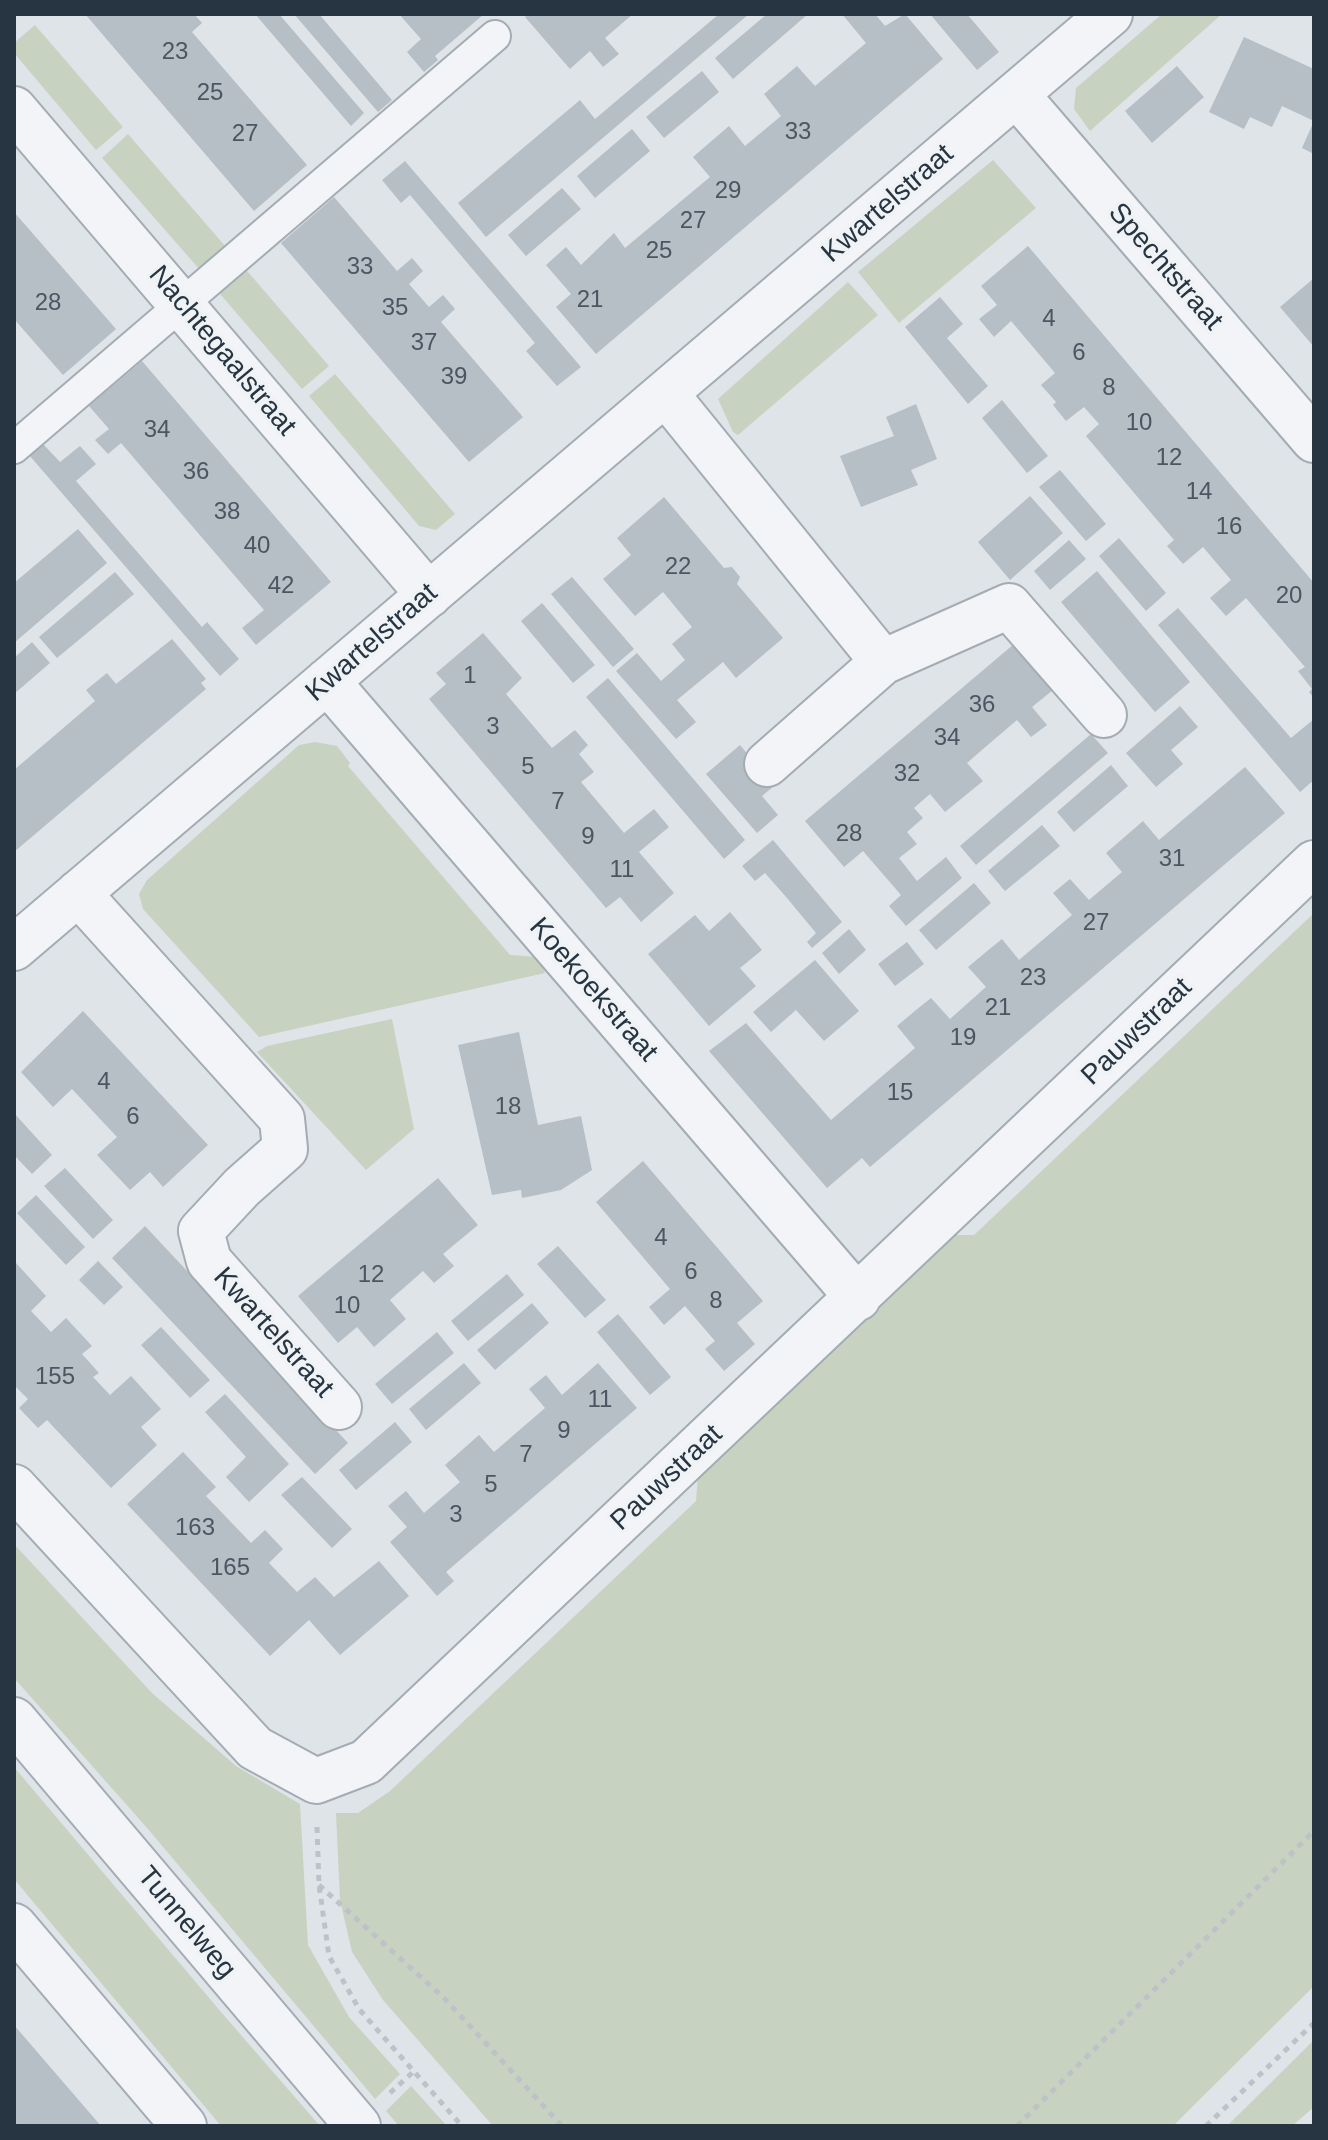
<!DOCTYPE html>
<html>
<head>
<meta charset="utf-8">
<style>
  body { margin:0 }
  #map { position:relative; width:1328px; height:2140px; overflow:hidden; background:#dfe4e9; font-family:Helvetica,sans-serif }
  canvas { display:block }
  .frame { position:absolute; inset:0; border:16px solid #273441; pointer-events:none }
</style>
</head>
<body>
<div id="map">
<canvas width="1328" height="2140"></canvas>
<div class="frame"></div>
</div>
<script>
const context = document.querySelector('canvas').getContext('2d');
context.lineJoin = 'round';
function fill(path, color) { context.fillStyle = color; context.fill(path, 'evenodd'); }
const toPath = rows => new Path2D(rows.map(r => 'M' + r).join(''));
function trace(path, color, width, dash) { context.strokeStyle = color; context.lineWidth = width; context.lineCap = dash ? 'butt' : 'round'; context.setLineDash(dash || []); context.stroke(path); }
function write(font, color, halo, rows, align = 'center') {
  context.font = font + ' Helvetica,sans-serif'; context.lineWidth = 7; context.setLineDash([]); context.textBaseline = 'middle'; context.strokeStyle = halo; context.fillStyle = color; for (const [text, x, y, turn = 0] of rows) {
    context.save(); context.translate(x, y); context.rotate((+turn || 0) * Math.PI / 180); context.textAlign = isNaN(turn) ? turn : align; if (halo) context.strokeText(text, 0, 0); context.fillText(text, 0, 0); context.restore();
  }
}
fill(toPath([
  [1162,14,1222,14,1090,131,1074,109,1076,88],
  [35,25,123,127,96,150,14,53,14,43],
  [128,134,226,247,200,270,102,158],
  [993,160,1036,208,899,323,858,272],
  [242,265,329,366,302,389,214,287],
  [848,282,878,315,738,435,733,432,718,399],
  [335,374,455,514,436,530,419,526,309,396],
  [315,742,337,746,350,763,348,766,510,955,538,957,545,973,259,1037,143,909,139,894,147,880,299,745],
  [1314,913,1314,1986,1173,2126,493,2126,383,2000,352,1952,340,1900,336,1813,358,1813,390,1791,696,1501,698,1474,953,1235,974,1235],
  [392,1019,414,1129,366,1170,257,1052,267,1046],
  [14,1544,152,1693,236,1766,300,1804,308,1945,349,2017,400,2074,375,2099,148,1829,14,1678],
  [14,1767,221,2012,320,2126,221,2126,14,1879],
  [1314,2040,1314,2107,1292,2126,1227,2126],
  [411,2086,447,2126,399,2126,386,2111]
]), '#c7d3c0');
fill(toPath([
  [85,14,194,14,202,23,192,32,307,165,254,211],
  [255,14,279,14,364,113,351,126],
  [294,14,319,14,392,100,378,112],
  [399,14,484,14,435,56,438,60,424,72,407,52,421,39],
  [529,14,633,14,605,38,619,54,603,67,590,51,570,69,525,17],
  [719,14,749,14,486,237,458,203,580,100,595,119],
  [767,14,808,14,733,79,715,58],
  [842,14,875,14,885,26,905,14,943,59,596,354,556,307,571,294,546,265,566,247,581,265,614,233,625,248,710,177,693,157,729,126,745,146,781,116,764,94,797,66,815,86,866,43],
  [930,14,967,14,999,52,977,70],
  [1244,37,1314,69,1314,121,1282,106,1272,127,1250,117,1244,129,1209,112],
  [1177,66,1204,97,1152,143,1125,111],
  [702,71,719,92,664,138,646,117],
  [1314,121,1314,154,1302,148],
  [632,129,650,151,595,198,577,176],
  [405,161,581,367,557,386,526,351,535,343,410,195,401,203,382,180],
  [562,188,581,209,526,256,508,235],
  [334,197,397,271,412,258,423,271,409,284,429,307,443,295,455,309,441,322,523,417,469,462,281,243],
  [14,212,116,329,63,375,14,319],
  [1028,246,1314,583,1314,698,1309,692,1312,689,1298,671,1305,667,1246,598,1226,616,1210,598,1231,580,1203,547,1183,564,1167,546,1174,540,1086,436,1099,424,1084,407,1066,421,1053,405,1056,402,1041,385,1055,373,1011,321,994,337,979,319,997,305,981,286],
  [1314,278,1314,347,1280,307],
  [940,297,963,324,947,338,988,386,968,404,905,327],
  [142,361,331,582,256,645,242,628,264,610,121,443,108,454,95,440,109,429,89,406],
  [1002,400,1048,456,1027,473,982,418],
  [916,404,937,459,911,470,918,485,861,507,840,456,894,436,886,417],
  [43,444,60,462,80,446,96,464,76,481,202,627,207,622,239,659,220,676,29,455],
  [1060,470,1106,524,1086,541,1039,487],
  [1030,496,1063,533,1010,580,978,542],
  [664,497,724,568,732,567,740,577,737,584,783,638,736,678,723,662,677,700,696,722,676,739,616,671,637,653,661,681,685,660,672,644,692,627,663,592,635,616,603,579,631,555,617,538],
  [78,529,107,563,14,643,14,583],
  [1119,538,1166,593,1146,611,1099,556],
  [1069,540,1086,559,1050,590,1034,571],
  [1097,571,1190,682,1155,712,1061,602],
  [115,572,134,594,57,658,39,637],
  [572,577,634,649,613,667,551,594],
  [542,603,595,665,573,683,521,621],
  [1178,608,1291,738,1314,719,1314,780,1300,792,1158,625],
  [483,633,522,678,506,694,552,748,575,730,588,745,579,754,594,772,581,782,624,833,654,809,669,827,639,852,674,893,641,922,620,897,606,908,429,699,446,684,436,673],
  [172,639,206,679,201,683,206,689,14,852,14,770,95,701,86,690,107,673,116,684],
  [32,642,50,663,14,694,14,658],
  [1014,644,1053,690,1032,707,1047,725,1031,737,1017,720,983,749,967,763,983,781,945,812,930,794,914,808,923,818,907,832,917,844,899,858,917,881,946,857,962,878,906,926,889,906,901,895,863,851,844,867,805,821],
  [608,678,745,840,724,859,586,697],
  [1180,706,1198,727,1171,750,1183,764,1156,787,1126,753],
  [1091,734,1108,753,976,865,960,846],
  [740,745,774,786,762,796,778,815,757,833,706,774],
  [1111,765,1128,786,1074,832,1057,812],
  [1245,767,1285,813,870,1167,862,1158,827,1188,709,1051,746,1023,831,1120,915,1048,897,1026,916,1010,931,998,950,1019,986,987,968,967,986,952,1002,939,1019,960,1072,915,1053,893,1070,879,1089,900,1122,872,1106,853,1143,821,1159,840],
  [1042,825,1060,846,1005,891,988,871],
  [773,840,842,922,812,948,807,942,816,933,787,898,765,873,755,881,742,866],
  [974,883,991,903,936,950,919,930],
  [730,912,762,950,740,968,756,986,709,1026,648,954,695,915,709,931],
  [849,929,866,950,839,974,822,953],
  [907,942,924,964,895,986,878,964],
  [815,960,859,1011,824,1041,796,1010,771,1032,753,1012],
  [83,1011,208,1145,163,1187,150,1172,130,1190,97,1155,117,1137,72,1089,53,1107,21,1072],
  [519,1032,538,1125,581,1116,592,1170,561,1190,522,1198,521,1190,492,1195,458,1045],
  [14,1113,52,1155,32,1174,14,1155],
  [643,1161,763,1301,737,1323,755,1344,724,1371,705,1349,715,1341,685,1306,664,1325,649,1307,670,1289,596,1202],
  [65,1168,113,1220,93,1239,44,1186],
  [438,1178,478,1225,443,1254,454,1266,434,1283,423,1271,390,1300,406,1319,374,1347,357,1327,338,1343,298,1296],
  [36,1195,85,1247,66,1265,17,1213],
  [145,1226,348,1443,315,1474,112,1258],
  [558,1246,606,1300,585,1318,537,1264],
  [98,1261,123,1287,104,1305,79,1280],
  [16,1263,46,1296,31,1311,51,1332,66,1318,92,1346,82,1354,99,1373,93,1377,110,1395,131,1376,161,1409,141,1427,157,1445,111,1488,47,1420,38,1428,19,1408,28,1399,14,1385],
  [507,1274,524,1295,468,1341,451,1321],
  [532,1303,549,1323,495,1370,477,1350],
  [618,1314,671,1377,650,1395,597,1332],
  [161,1327,210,1380,190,1398,141,1345],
  [437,1332,454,1353,392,1404,375,1384],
  [464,1363,481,1383,426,1430,409,1409],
  [598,1363,637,1408,446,1572,454,1581,437,1596,390,1542,407,1527,388,1506,406,1491,424,1513,460,1482,445,1465,479,1435,494,1452,545,1408,529,1389,546,1375,562,1395],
  [225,1394,289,1464,249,1502,226,1477,246,1457,205,1412],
  [395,1422,412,1442,356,1490,339,1470],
  [183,1452,216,1487,206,1496,251,1543,265,1530,283,1549,269,1563,297,1592,315,1577,334,1597,379,1561,409,1596,340,1655,309,1620,270,1656,127,1504],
  [302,1477,352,1529,332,1548,281,1495],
  [14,2025,70,2090,101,2126,18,2126,14,2121]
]), '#b6bec6');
const lane = toPath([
  [14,448,495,36]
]);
const street = toPath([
  [1016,94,1314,440],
  [14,109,429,595],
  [666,394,883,662],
  [327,681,858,1298],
  [767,764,883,662,1009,606,1104,715],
  [78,893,282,1119,285,1149,242,1187,201,1231,209,1261,339,1407],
  [14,948,1110,14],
  [14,1487,255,1748,316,1781,366,1762,1314,863],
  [14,1720,358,2126],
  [14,1926,184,2126]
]);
trace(lane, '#a4acb3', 34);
trace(street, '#a4acb3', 48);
trace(toPath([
  [317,1827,319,1885,329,1956,359,2009,462,2126],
  [319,1885,445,1999,562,2126],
  [390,2093,413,2072],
  [1017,2126,1314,1831],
  [1206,2126,1314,2023]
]), '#bdc2c8', 5, [6, 6]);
trace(lane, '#f2f4f7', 30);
trace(street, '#f2f4f7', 44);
write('24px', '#4b5662', null, [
  ["23",175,52],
  ["25",210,93],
  ["33",798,132],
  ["27",245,134],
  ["29",728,191],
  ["27",693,221],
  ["25",659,251],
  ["33",360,267],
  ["21",590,300],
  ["28",48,303],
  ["35",395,308],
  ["4",1049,319],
  ["37",424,343],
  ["6",1079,353],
  ["39",454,377],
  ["8",1109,388],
  ["10",1139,423],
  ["34",157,430],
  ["12",1169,458],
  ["36",196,472],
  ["14",1199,492],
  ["38",227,512],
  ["16",1229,527],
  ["40",257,546],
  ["22",678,567],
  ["42",281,586],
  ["20",1289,596],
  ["1",470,676],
  ["36",982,705],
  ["3",493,727],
  ["34",947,738],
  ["5",528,767],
  ["32",907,774],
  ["7",558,802],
  ["28",849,834],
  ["9",588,837],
  ["31",1172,859],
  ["11",622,870],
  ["27",1096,923],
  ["23",1033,978],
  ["21",998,1008],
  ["19",963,1038],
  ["4",104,1082],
  ["15",900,1093],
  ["18",508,1107],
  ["6",133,1117],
  ["4",661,1238],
  ["6",691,1272],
  ["12",371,1275],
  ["8",716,1301],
  ["10",347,1306],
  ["155",55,1377],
  ["11",600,1400],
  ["9",564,1431],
  ["7",526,1455],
  ["5",491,1485],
  ["3",456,1515],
  ["163",195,1528],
  ["165",230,1568]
]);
write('28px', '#273441', '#eff3f6', [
  ["Kwartelstraat",888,204,-41],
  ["Spechtstraat",1165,267,49],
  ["Nachtegaalstraat",222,351,50],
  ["Kwartelstraat",372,643,-41],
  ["Koekoekstraat",593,990,49],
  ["Pauwstraat",1137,1032,-44],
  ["Kwartelstraat",273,1333,48],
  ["Pauwstraat",667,1478,-43],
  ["Tunnelweg",186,1923,50]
]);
</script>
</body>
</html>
